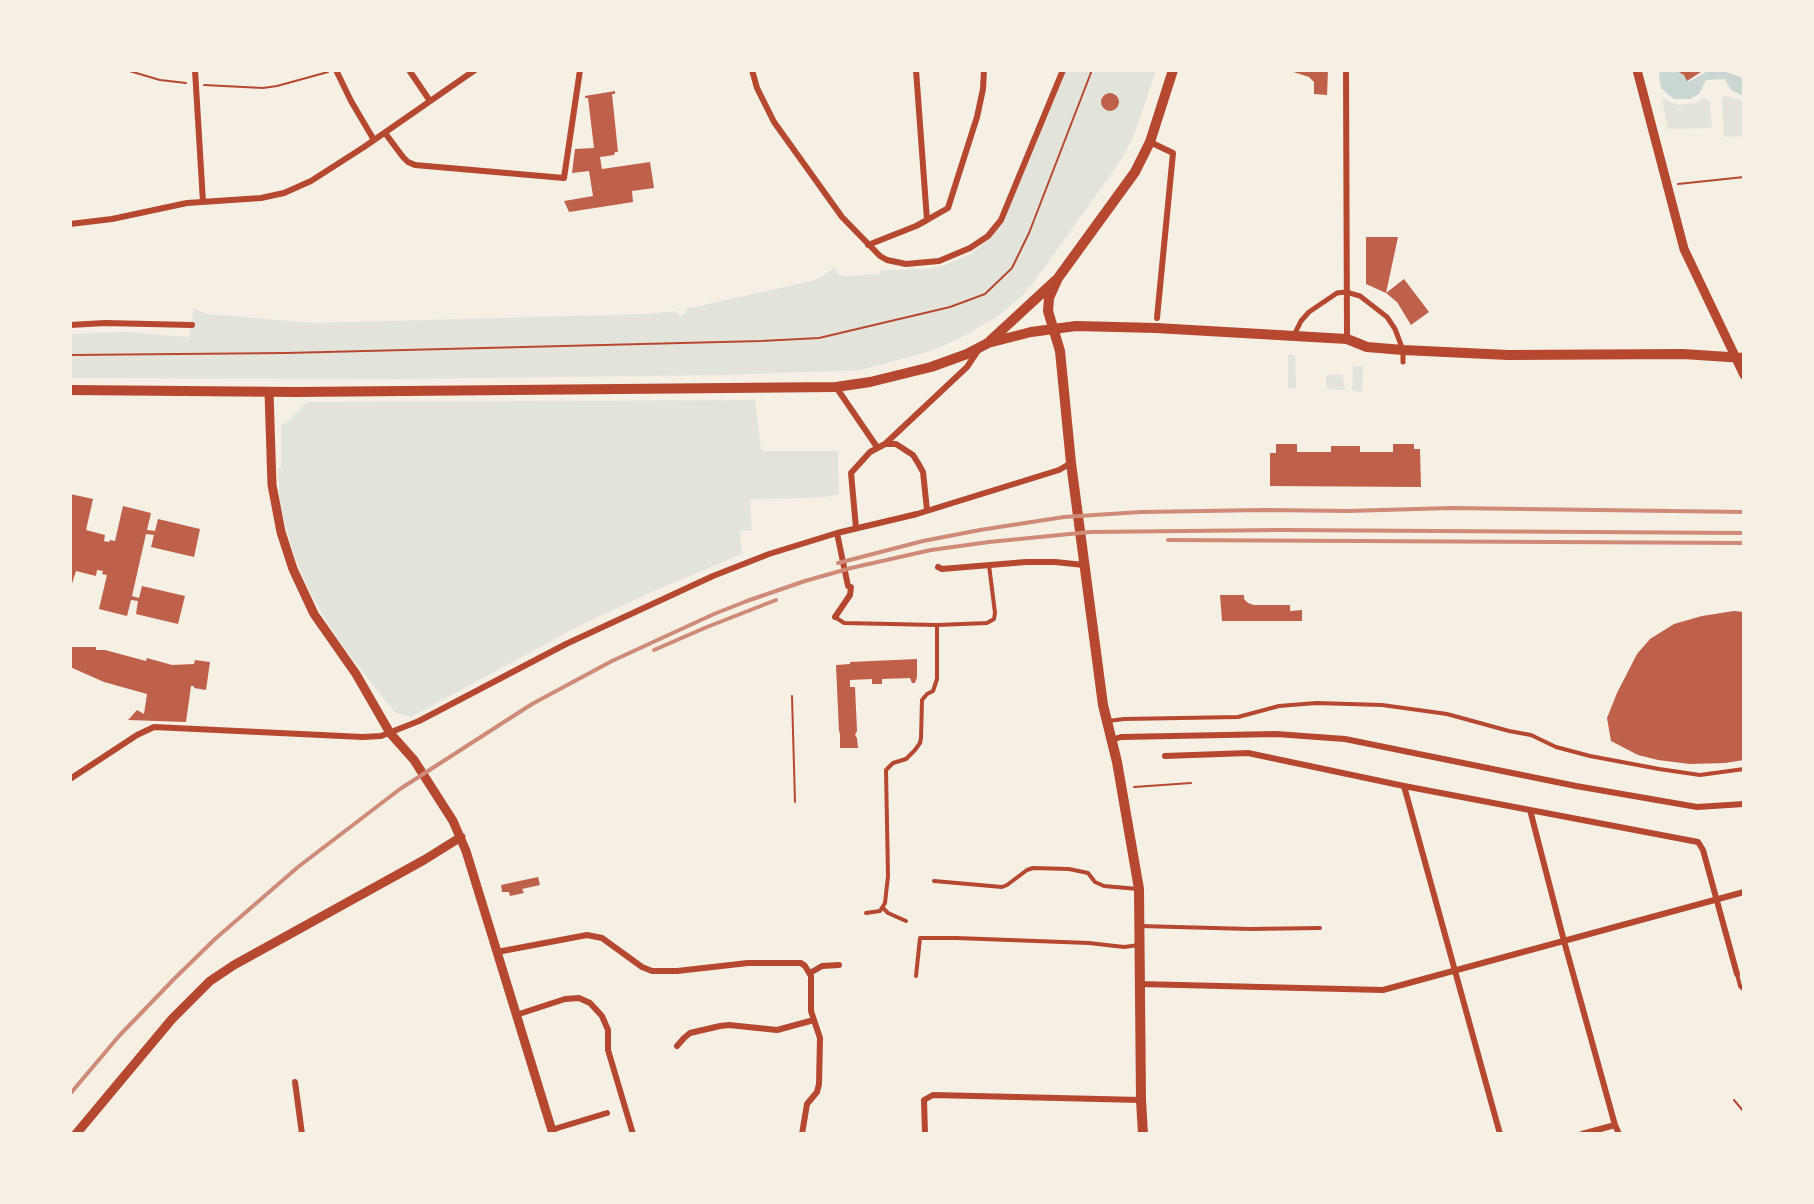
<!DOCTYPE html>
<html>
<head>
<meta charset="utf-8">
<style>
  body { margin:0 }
  #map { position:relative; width:1814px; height:1204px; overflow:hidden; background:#f6efe4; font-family:Bitter,serif }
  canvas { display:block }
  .frame { position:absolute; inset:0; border:72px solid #f6efe4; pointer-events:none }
</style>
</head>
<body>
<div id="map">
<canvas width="1814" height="1204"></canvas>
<div class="frame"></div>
</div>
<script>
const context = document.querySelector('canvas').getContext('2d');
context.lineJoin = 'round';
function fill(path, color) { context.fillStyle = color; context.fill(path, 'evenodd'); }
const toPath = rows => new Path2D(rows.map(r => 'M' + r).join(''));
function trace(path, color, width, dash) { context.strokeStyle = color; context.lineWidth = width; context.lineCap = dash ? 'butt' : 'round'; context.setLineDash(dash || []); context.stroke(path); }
fill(toPath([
  [1066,71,1156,71,1133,137,1121,160,1031,286,1021,297,998,316,964,336,931,351,861,370,724,375,401,379,71,378,70,334,127,332,189,337,194,309,207,314,314,323,646,314,676,311,679,316,681,317,685,313,686,309,816,280,835,268,838,275,846,276,878,274,882,270,928,269,944,265,969,255,983,244,1003,222],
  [1726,96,1743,101,1743,136,1724,137,1722,101,1723,97],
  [1704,98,1710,102,1712,128,1668,129,1662,99,1679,105,1696,103],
  [1288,355,1295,355,1296,388,1288,388],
  [1353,366,1363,366,1362,392,1352,391],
  [1342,374,1345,390,1327,389,1326,375],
  [755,400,761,449,763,451,838,451,839,495,833,494,833,496,810,498,750,499,752,530,740,531,742,554,649,593,579,626,411,717,395,713,341,644,324,617,309,590,295,558,280,507,278,468,281,468,281,424,285,424,307,402]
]), '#e2e4dc');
fill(toPath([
  [1660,71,1676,71,1684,75,1688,82,1708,71,1724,71,1742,78,1743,75,1743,96,1731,90,1725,79,1706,80,1699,94,1690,99,1674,99,1670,96,1662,89,1659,79]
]), '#c9d6d2');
fill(toPath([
  [1287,70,1328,70,1327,95,1314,94,1314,82,1309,77],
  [1675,70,1704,70,1687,81,1684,75],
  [615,91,615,94,612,94,618,152,615,152,614,155,600,157,602,169,650,162,654,188,632,191,633,202,569,212,564,201,593,196,589,171,572,173,575,149,594,148,588,98,585,98,585,96],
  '1101 102a9 9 0 1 1 18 0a9 9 0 1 1-18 0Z',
  [1366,237,1398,237,1386,293,1366,284],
  [1404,279,1429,312,1411,325,1397,302,1386,293],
  [1276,444,1297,444,1297,452,1331,452,1331,446,1360,446,1360,452,1393,452,1393,444,1414,444,1414,449,1420,449,1421,487,1270,486,1270,453,1276,453],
  [70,494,93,499,86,530,105,535,104,541,109,542,110,540,115,541,123,506,151,513,147,530,155,531,158,519,200,529,194,557,151,547,154,535,146,534,132,596,139,598,142,586,185,596,178,624,136,614,138,601,131,600,127,616,99,609,107,575,102,574,103,571,97,570,96,576,76,571,70,590],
  [1220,595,1244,595,1244,599,1248,603,1254,605,1290,605,1290,611,1302,610,1302,621,1222,621],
  [1734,611,1744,612,1744,760,1725,763,1690,764,1658,760,1638,755,1611,741,1607,718,1617,693,1637,654,1650,639,1674,624,1702,616],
  [70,647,96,647,96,650,105,650,146,661,147,658,172,665,194,664,195,660,210,662,206,690,194,688,194,686,191,686,186,722,128,720,137,710,144,714,147,694,104,682,70,667],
  [917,659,917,677,915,683,912,683,910,678,882,679,882,684,872,684,872,679,850,680,850,687,855,687,857,731,855,735,857,738,858,748,840,748,840,734,839,731,836,665,850,664,850,662],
  [538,877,540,885,522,889,524,893,510,896,509,892,502,892,501,885]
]), '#bf614a');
trace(toPath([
  [126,70,160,80,186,83],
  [204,85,263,88,277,86,328,72],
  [1678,184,1744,177],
  [70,355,286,353,761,341,819,338,950,307,985,294,1012,268,1029,233,1092,70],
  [792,696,795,802],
  [1134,787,1191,783],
  [1734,1100,1744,1112]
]), '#b5482f', 2);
trace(toPath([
  [835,617,844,623,937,625,987,623,994,619,995,613,989,565],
  [1108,721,1124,719,1238,717,1279,706,1316,703,1382,705,1447,714,1509,731,1531,735,1556,747,1590,756,1659,769,1700,775,1744,769],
  [934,881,1002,887,1007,885,1027,870,1033,868,1069,869,1088,873,1095,882,1104,886,1138,889],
  [883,908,888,913,906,921],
  [866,913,880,911,885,903,888,876,886,770,893,763,906,759,915,750,920,743,921,738,922,700,927,694,933,691,937,679,937,625],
  [1140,926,1250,929,1320,928],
  [1737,974,1740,986,1744,990],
  [916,976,920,938,956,938,1089,943,1124,947,1139,945]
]), '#b5482f', 4);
trace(toPath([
  [1294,335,1301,321,1309,312,1337,293,1346,292,1360,296,1387,317,1395,329,1403,350,1403,362]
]), '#b5482f', 5);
trace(toPath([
  [195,70,203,202],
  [336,70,351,101,374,140],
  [409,70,430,101],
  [752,70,757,88,774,122,842,217,880,256,887,260,906,264,939,261,970,248,988,236,1001,220,1063,70],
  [1346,70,1347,339],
  [385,133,403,157,408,162,415,165,564,178,580,70],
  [1150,142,1173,153,1157,318],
  [927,220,948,208,977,117,983,89,984,70],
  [70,224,112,219,187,203,261,198,284,193,311,181,364,147,475,70],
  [868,245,916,226,927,220,916,70],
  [70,325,105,323,192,325],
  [836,387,877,447],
  [885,444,967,367,979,349],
  [856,528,851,473,870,452,885,444,896,444,913,455,918,463,923,472,927,510],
  [938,567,942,569,1026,562,1055,562,1084,565],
  [835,617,850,595,851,587,848,586,837,533],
  [1111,740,1121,737,1276,734,1345,739,1576,786,1697,807,1744,804],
  [1165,756,1248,753,1404,786,1698,842,1703,850,1737,974],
  [70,779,137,735,154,727,363,737,381,736,419,721,566,644,713,576,769,554,837,533,917,514,1059,470,1071,463],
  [1404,786,1500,1134],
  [1530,810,1564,941,1615,1125,1619,1134],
  [497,952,587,935,602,938,642,967,652,971,677,971,748,963,801,963,805,966,811,976,811,1011,820,1038,819,1084,817,1092,807,1104,802,1134],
  [810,973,822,966,839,965],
  [1139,984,1383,990,1744,892],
  [516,1015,565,999,579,998,590,1003,602,1016,608,1030,608,1050,633,1134],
  [677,1046,684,1038,690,1033,720,1026,729,1025,777,1030,814,1020],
  [295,1082,302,1134],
  [551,1130,607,1113],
  [925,1134,924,1100,933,1095,1141,1100],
  [1582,1134,1615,1125]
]), '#b5482f', 6);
trace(toPath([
  [1637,70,1684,249,1744,375],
  [269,392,272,485,281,532,293,569,314,614,356,674,390,733,414,760,453,821,466,851,553,1134],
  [76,1134,172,1019,210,981,234,965,424,860,461,837]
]), '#b5482f', 9);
trace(toPath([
  [990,341,1056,280],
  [70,390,296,392,836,387,870,382,931,367,967,354,988,343,1031,332,1076,326,1156,328,1347,339,1367,347,1403,350,1508,355,1683,354,1744,358],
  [1143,1134,1141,1100,1139,889,1117,762,1103,705,1071,463,1060,351,1048,311,1049,298,1058,278,1135,172,1150,142,1173,70]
]), '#b5482f', 10);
trace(toPath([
  [1168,540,1744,543],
  [838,563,923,541,980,530,1064,517,1141,512,1265,510,1348,511,1451,508,1744,512],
  [654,650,707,627,776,600],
  [70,1094,119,1036,174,979,215,939,298,867,400,789,532,704,612,661,714,614,747,601,805,581,851,568,931,550,989,542,1090,532,1281,530,1744,533]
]), '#cf8b77', 4);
</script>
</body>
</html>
